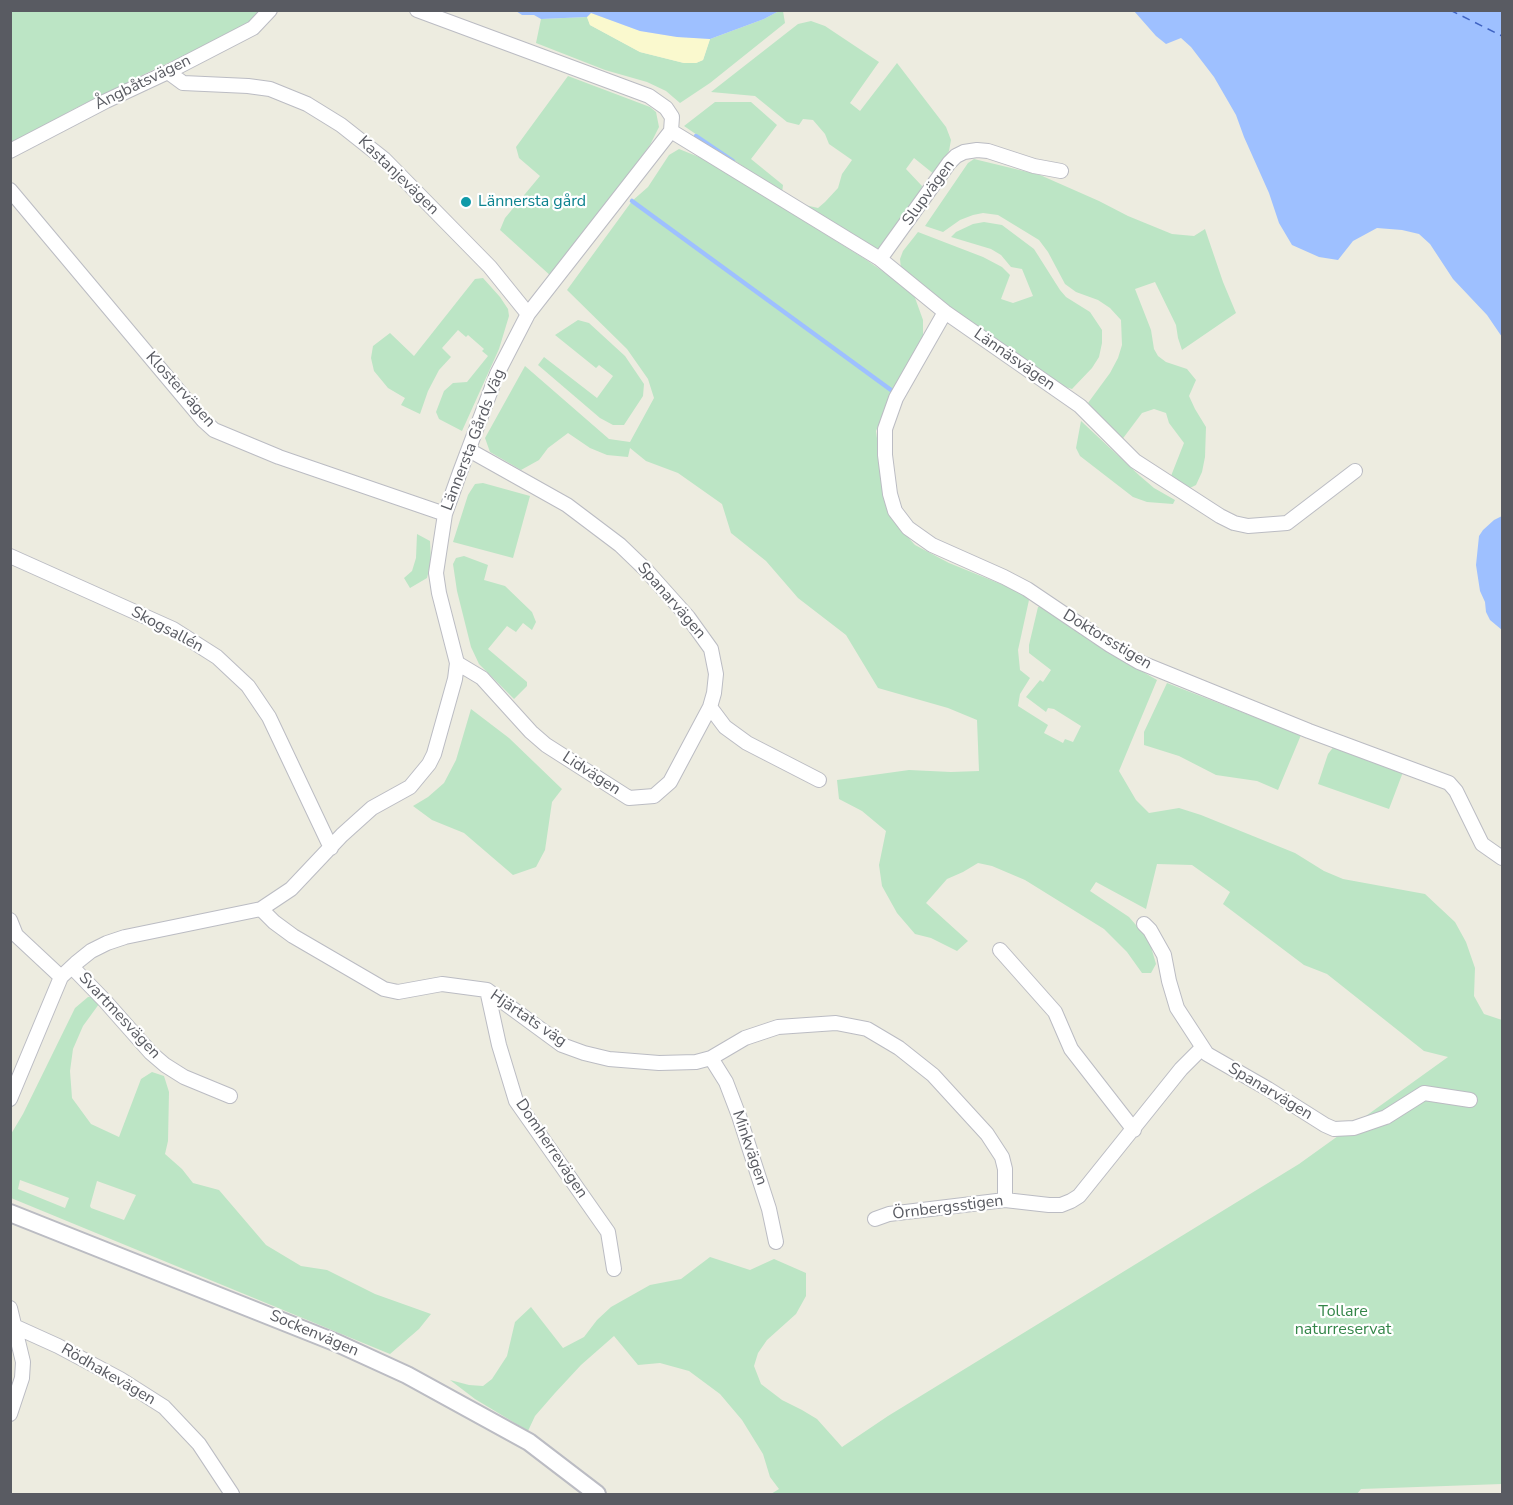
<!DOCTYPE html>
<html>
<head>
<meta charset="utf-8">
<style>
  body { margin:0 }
  #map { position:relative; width:1513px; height:1505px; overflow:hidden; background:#edece0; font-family:"Nunito Sans",sans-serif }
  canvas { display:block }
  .frame { position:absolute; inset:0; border:12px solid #595b62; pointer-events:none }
</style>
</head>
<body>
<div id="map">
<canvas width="1513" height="1505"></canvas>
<div class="frame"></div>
</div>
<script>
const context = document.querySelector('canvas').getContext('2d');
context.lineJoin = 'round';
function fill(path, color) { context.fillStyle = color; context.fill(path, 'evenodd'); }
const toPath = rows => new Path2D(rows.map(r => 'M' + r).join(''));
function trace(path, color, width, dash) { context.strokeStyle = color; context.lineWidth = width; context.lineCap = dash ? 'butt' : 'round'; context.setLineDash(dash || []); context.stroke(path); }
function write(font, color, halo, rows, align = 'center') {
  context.font = font + ' "Nunito Sans",sans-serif'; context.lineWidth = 4.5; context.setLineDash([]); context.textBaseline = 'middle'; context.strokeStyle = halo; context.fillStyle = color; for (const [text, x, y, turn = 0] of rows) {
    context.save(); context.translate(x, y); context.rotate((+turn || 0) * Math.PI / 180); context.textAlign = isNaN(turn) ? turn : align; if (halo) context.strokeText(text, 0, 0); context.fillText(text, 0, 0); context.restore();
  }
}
fill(toPath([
  [11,11,262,11,253,20,227,36,155,69,70,111,11,146],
  [779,11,783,11,785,23,710,83,680,103,666,91,647,82,605,70,536,43,541,19,587,17,590,25,640,52,684,63,696,63,703,60,710,39,764,19],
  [811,21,825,26,879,62,850,103,860,111,897,63,946,127,951,140,949,151,935,175,914,158,906,169,922,186,920,196,885,245,876,249,803,207,805,205,818,208,825,202,838,188,842,174,852,160,829,144,825,134,813,120,803,119,799,125,787,122,755,96,711,92,798,24],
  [568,76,650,107,656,112,659,127,650,145,552,277,500,230,505,218,540,176,519,158,516,147],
  [715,102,751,102,777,125,751,159,783,185,782,193,684,126],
  [679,149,704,159,865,259,904,286,914,295,923,320,923,343,887,405,876,431,885,496,894,522,915,545,949,563,1018,591,1029,600,1018,650,1020,670,1030,678,1020,694,1018,706,1048,725,1044,733,1063,743,1065,739,1073,742,1081,726,1054,709,1048,708,1046,712,1026,697,1040,680,1043,682,1051,670,1029,653,1029,645,1038,607,1043,607,1090,641,1157,680,1119,771,1136,800,1149,813,1179,808,1201,815,1295,853,1324,871,1343,879,1425,894,1455,922,1466,942,1475,968,1474,996,1484,1014,1502,1020,1502,1484,1361,1489,1357,1494,771,1494,779,1489,770,1477,763,1454,742,1420,720,1394,689,1371,660,1363,638,1365,614,1336,581,1365,555,1393,535,1416,528,1431,475,1399,450,1380,469,1385,483,1386,492,1379,507,1356,515,1322,531,1307,563,1348,584,1337,597,1320,611,1307,650,1285,681,1279,710,1257,750,1270,774,1259,806,1273,806,1296,796,1314,767,1340,758,1353,754,1366,761,1384,782,1400,802,1410,817,1419,842,1447,888,1416,1299,1164,1448,1057,1424,1051,1327,974,1304,965,1223,904,1230,892,1192,865,1157,864,1146,909,1096,882,1090,891,1129,917,1149,940,1156,964,1151,973,1142,973,1127,952,1104,929,1025,880,992,866,978,863,963,872,947,879,926,903,968,941,957,951,931,938,915,934,897,913,882,886,879,865,886,831,862,811,839,799,837,780,909,770,951,772,979,771,977,720,948,708,878,688,846,635,798,598,766,561,731,533,722,504,678,473,646,461,630,448,628,457,607,455,590,448,568,433,548,448,539,460,521,470,490,452,485,438,525,366,609,439,630,442,654,398,648,379,627,349,567,290,632,201,648,187,669,155],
  [974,159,1040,175,1099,201,1128,216,1172,234,1194,236,1205,229,1223,282,1236,313,1182,350,1178,338,1176,325,1155,282,1135,289,1151,330,1154,349,1158,356,1166,362,1187,369,1196,380,1189,396,1195,409,1206,427,1205,457,1202,472,1196,485,1188,489,1171,476,1184,443,1169,423,1166,413,1154,409,1142,413,1121,441,1088,403,1110,373,1118,358,1122,345,1121,320,1110,308,1098,300,1076,292,1065,284,1048,252,1039,240,998,215,983,213,973,215,960,220,943,232,925,226,968,163],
  [984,222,1002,225,1034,249,1060,290,1066,297,1090,312,1102,330,1102,343,1099,357,1092,368,1072,389,1065,387,962,320,901,269,900,259,903,251,918,232,983,257,1002,267,1010,275,1001,299,1013,303,1033,296,1022,269,1011,267,1001,255,991,249,951,237,956,232,973,224],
  [483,278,500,297,508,309,509,316,499,349,462,431,439,419,436,412,444,391,453,383,467,382,488,356,482,351,484,349,468,335,466,337,458,330,442,348,451,357,439,370,428,391,420,414,401,405,405,398,388,388,374,371,371,358,373,346,390,333,414,356,475,279],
  [578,320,589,323,625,356,644,384,643,396,624,425,613,425,600,418,538,365,544,357,597,398,613,376,599,365,596,368,555,335],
  [1081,421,1140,476,1154,488,1175,500,1173,504,1147,502,1133,497,1080,456,1076,448],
  [483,483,530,496,513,558,453,542,468,495,475,484],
  [417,534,430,541,431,562,427,578,410,588,404,578,412,571,416,558],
  [464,556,488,565,484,580,505,586,532,612,536,622,532,630,523,623,516,632,507,626,488,649,527,682,527,686,514,699,479,664,471,647,457,591,453,564,456,558],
  [1167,683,1301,735,1278,790,1257,781,1216,775,1179,756,1144,745,1144,732],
  [471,709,509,738,562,789,552,802,545,850,536,867,513,875,464,833,432,820,413,806,428,797,444,783,456,760],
  [1335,745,1403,772,1389,809,1318,784,1328,754],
  [88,997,95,997,99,1004,83,1026,73,1049,70,1071,72,1098,91,1124,119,1137,141,1079,152,1072,164,1076,169,1092,168,1141,165,1154,182,1169,193,1183,219,1190,266,1245,301,1266,327,1270,375,1294,431,1314,419,1329,390,1354,11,1198,11,1134,23,1114,75,1008],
  [20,1180,69,1198,65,1208,18,1189],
  [97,1181,136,1195,124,1220,91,1208,90,1206]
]), '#bce5c5');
fill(toPath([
  [591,13,640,31,677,37,710,39,703,60,696,63,684,63,640,52,590,25,587,17]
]), '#faf9ce');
fill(toPath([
  [516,11,779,11,764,19,710,39,677,37,640,31,591,13,587,17,541,19,534,15,522,15],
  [1134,11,1502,11,1502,337,1487,315,1453,279,1430,244,1419,234,1402,230,1377,228,1353,241,1338,260,1319,257,1292,245,1279,223,1269,193,1244,137,1236,115,1214,77,1191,47,1181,38,1166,44,1156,36],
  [1502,516,1502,630,1490,620,1486,612,1485,602,1480,591,1476,565,1479,536,1483,530,1494,520]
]), '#9ec0ff');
trace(toPath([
  [696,136,733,161],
  [632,201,891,390]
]), '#9ec0ff', 4.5);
trace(toPath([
  [1450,10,1502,36]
]), '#4064c3', 1.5, [8, 6]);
const minor = toPath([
  [417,10,649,96,666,108,672,117,671,131],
  [168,72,183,83,248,86,270,89,307,104,341,125,384,159,490,267,528,314],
  [671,131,880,259,945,312,1080,406,1135,461,1220,516,1234,523,1248,526,1287,523,1355,471],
  [10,151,106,101,168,72,253,28,270,10],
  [10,190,203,420,214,430,279,457,445,514],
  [880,259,949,163,956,156,964,152,977,150,988,151,1034,166,1061,171],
  [945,312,896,398,885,429,885,455,890,494,895,511,908,528,932,545,1004,577,1027,589,1110,645,1139,662,1309,731,1449,783,1456,791,1482,844,1502,858],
  [469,450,567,505,620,545,646,570,688,617,711,649,716,674,714,693,710,707,725,727,747,743,819,780],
  [10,556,173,629,217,657,233,672,248,686,269,717,331,848],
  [457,663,482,678,531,732,546,745,629,798,654,796,670,782,710,707],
  [261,909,274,922,293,936,384,989,398,992,442,984,487,990,562,1045,584,1053,609,1059,659,1063,696,1062,711,1058,745,1038,778,1027,836,1023,867,1029,899,1048,933,1075,987,1134,1002,1157,1005,1169,1005,1200],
  [10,920,16,935,61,977],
  [1144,924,1150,930,1164,955,1169,981,1177,1008,1207,1054,1268,1089,1325,1125,1334,1129,1354,1128,1386,1117,1424,1093,1470,1100],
  [1000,950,1055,1012,1071,1049,1134,1130],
  [72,967,105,1001,151,1053,165,1065,184,1077,230,1096],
  [487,990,499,1045,516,1101,608,1232,614,1269],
  [711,1058,726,1082,739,1116,769,1209,776,1242],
  [10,1099,61,977,76,963,91,951,107,943,125,937,261,909,291,889,342,835,372,808,410,787,429,764,434,754,455,679,457,663,439,593,436,573,445,514,460,472,497,374,528,314,671,131],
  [875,1219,889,1214,1005,1200,1049,1205,1061,1205,1071,1201,1079,1196,1181,1069,1202,1048],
  [10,1308,23,1362,22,1378,10,1414],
  [16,1327,58,1346,120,1379,164,1407,199,1444,232,1494]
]);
const tertiary = toPath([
  [10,1213,337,1343,407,1375,529,1442,597,1494]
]);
trace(minor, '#bbbcc3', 16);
trace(tertiary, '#bbbcc3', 20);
trace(minor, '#fff', 14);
trace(tertiary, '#fff', 16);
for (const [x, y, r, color] of [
  [466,202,6,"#0f9aa8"]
]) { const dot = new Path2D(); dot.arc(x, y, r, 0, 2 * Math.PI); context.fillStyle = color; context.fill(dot); trace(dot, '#fff', 2); }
write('16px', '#595b62', '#fff', [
  ["Ångbåtsvägen",143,83,-26],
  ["Kastanjevägen",398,176,44],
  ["Slupvägen",929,193,-54],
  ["Lännäsvägen",1014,360,35],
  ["Klostervägen",180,390,48],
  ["Lännersta Gårds Väg",474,440,-69],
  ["Spanarvägen",671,601,49],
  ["Skogsallén",167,630,28],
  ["Doktorsstigen",1107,640,31],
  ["Lidvägen",591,774,33],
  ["Svartmesvägen",119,1016,47],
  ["Hjärtats väg",528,1019,34],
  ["Spanarvägen",1270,1092,31],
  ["Minkvägen",749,1148,71],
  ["Domherrevägen",551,1149,56],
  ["Örnbergsstigen",948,1208,-7],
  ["Sockenvägen",314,1334,23],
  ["Rödhakevägen",108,1375,30]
]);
write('16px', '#0d838f', '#fff', [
  ["Lännersta gård",478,202]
], 'left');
write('16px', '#348649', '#fff', [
  ["Tollare",1343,1312],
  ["naturreservat",1343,1330]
]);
</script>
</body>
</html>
